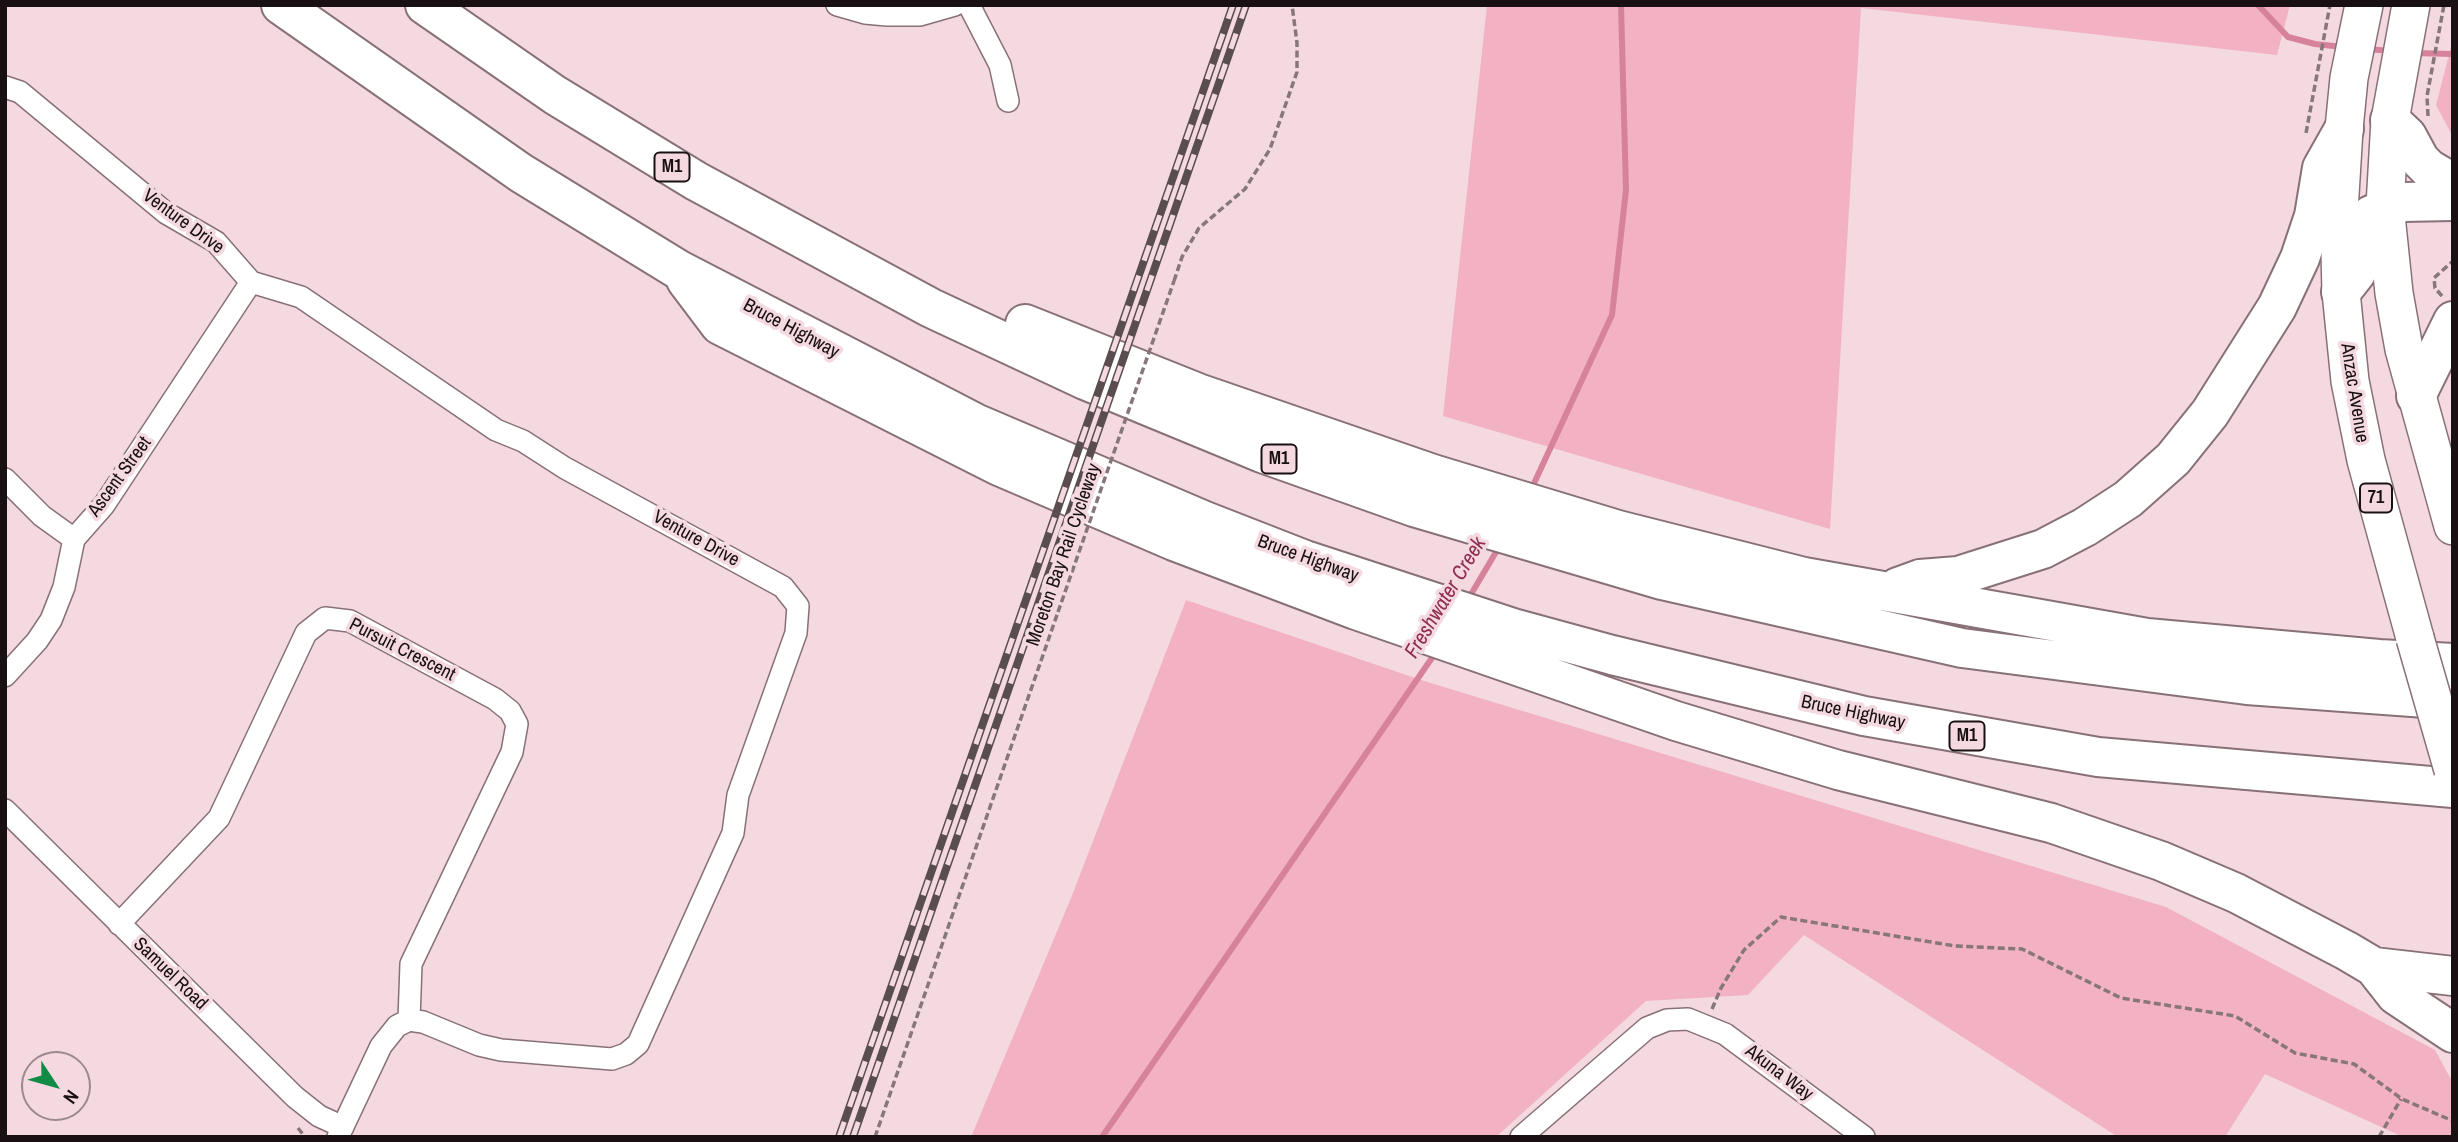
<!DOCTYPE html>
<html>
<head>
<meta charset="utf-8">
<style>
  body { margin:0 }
  #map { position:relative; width:2458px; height:1142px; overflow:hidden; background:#f4dae0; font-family:"Archivo Narrow",sans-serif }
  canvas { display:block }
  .frame { position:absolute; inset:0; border:7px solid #181012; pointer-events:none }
  .north { position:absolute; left:21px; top:1051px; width:70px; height:70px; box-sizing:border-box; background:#f4dae0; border:2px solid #9c898e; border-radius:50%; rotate:126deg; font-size:19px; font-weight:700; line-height:28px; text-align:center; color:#181012 }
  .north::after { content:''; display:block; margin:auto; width:24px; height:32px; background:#118b46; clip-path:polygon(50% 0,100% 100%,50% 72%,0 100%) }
</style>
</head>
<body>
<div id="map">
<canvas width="2458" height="1142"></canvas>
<div class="frame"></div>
<div class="north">N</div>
</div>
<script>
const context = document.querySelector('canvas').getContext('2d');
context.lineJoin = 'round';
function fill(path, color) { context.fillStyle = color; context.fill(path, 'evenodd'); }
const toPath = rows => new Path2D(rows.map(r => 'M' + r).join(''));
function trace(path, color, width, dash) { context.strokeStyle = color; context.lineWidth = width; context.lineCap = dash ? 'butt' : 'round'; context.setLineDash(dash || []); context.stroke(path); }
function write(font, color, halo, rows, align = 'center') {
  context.font = font + ' "Archivo Narrow",sans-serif'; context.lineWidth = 7; context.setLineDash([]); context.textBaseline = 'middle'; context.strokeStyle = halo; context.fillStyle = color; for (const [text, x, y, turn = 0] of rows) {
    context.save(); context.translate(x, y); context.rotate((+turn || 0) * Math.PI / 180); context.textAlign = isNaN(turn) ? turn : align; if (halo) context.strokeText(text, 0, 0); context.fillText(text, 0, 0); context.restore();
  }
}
fill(toPath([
  [1487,5,2290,5,2277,55,1861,8,1830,529,1443,416],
  [2453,39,2453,137,2436,105],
  [1186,600,1421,680,2166,907,2435,1050,2453,1083,2453,1137,2403,1137,2265,1074,2225,1137,2118,1137,1804,935,1748,995,1646,1001,1496,1137,971,1137,1071,898]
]), '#f2b2c3');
trace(toPath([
  [2258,5,2288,37,2315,44,2343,47],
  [2367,49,2391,51],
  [2413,53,2453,54],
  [1530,492,1612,315,1626,190,1621,5],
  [1467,601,1499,547],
  [1102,1137,1436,652]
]), '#d6829b', 6);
const minor = toPath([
  [837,5,865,13,887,15,920,15,955,5],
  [969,5,1000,65,1008,101],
  [5,87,20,92,166,213,216,242,251,282,301,297,496,430,523,441,565,468,783,587,798,606,796,633,738,795,733,833,638,1044,626,1054,612,1059,501,1050,479,1045,423,1022,409,1020,397,1026,381,1046,338,1137],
  [5,479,42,516,74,539],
  [5,676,37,641,51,620,64,587,74,539,104,505,251,282],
  [5,810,295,1097,319,1116,343,1127],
  [119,924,219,818,306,633,325,618,350,621,495,699,510,711,517,724,512,752,411,964,409,1020],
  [1521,1137,1647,1028,1667,1020,1688,1019,1725,1034,1864,1137]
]);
const trunk = toPath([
  [2364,5,2349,78,2344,129,2339,211,2341,292,2350,381,2366,460,2415,638],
  [2411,5,2390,120,2385,206,2394,293,2404,349,2453,526]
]);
const motorway = toPath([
  [281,5,521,173,679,270,975,423,1205,521,1305,560,1513,628,1612,655,1864,716,2098,757,2453,788],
  [425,5,555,95,696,181,931,308,1085,380,1262,453,1414,507,1662,580,1962,648,2247,685,2453,700],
  [2390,120,2407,136,2420,160,2429,169,2453,183],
  [686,280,720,325,999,466,1174,541,1356,610,1676,721,1838,770,2051,823,2161,861,2236,893,2347,951,2374,967,2396,995,2453,1033],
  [2341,292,2356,273,2356,238,2371,215,2403,202,2453,201],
  [1025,324,1198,393,1433,474,1618,530,1804,577,2147,638,2379,659,2453,663],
  [2416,396,2453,321],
  [1898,587,1920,579,1958,576,2043,549,2085,527,2128,499,2173,459,2210,413,2277,307,2300,258,2314,216,2322,168,2344,129],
  [2374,967,2453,976]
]);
trace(minor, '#887176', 24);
trace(trunk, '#887176', 40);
trace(motorway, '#887176', 42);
trace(toPath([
  [2428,116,2427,96,2444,5],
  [2306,133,2330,5],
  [1174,281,1182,257,1199,228,1245,189,1270,149,1297,72,1297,43,1292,5],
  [2442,296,2435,288,2434,278,2453,261],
  [1712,1009,1721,988,1744,950,1781,917,1955,946,2022,949,2121,998,2235,1016,2295,1053,2354,1064,2402,1099,2453,1121],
  [298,1128,305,1137],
  [875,1137,1058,612],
  [2379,1137,2401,1099]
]), '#87767a', 3.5, [7, 3.5]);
trace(minor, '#fff', 21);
trace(trunk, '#fff', 37);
trace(motorway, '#fff', 38);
const rail = toPath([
  [839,1137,1233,5],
  [853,1137,1246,5]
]);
trace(rail, '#5a4d50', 8);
trace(rail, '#f4dae0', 5, [16]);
const trunkBridge = toPath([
  [2415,638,2453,770]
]);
trace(trunkBridge, '#887176', 40, []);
trace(toPath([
  [1058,612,1174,281]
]), '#87767a', 3.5, [7, 3.5]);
trace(trunkBridge, '#fff', 37);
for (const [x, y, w] of [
  [672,167,35],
  [1279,459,35],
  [2376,498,32],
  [1967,736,35]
]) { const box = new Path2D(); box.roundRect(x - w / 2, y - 14.5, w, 29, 5); context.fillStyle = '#f4dae0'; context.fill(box); trace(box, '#181012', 2); }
write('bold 18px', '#181012', null, [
  ["M1",672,167],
  ["M1",1279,459],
  ["71",2376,498],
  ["M1",1967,736]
]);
write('19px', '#181012', '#f4dae0', [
  ["Venture Drive",183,222,36],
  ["Bruce Highway",791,329,28],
  ["Anzac Avenue",2354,393,81],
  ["Ascent Street",120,477,-54],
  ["Venture Drive",696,539,29],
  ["Moreton Bay Rail Cycleway",1064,555,-71],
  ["Bruce Highway",1308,559,20],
  ["Pursuit Crescent",402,650,27],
  ["Bruce Highway",1853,713,12],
  ["Samuel Road",170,974,44],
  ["Akuna Way",1779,1073,37]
]);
write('italic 21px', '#902d52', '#f4dae0', [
  ["Freshwater Creek",1446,598,-59]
]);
</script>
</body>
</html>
